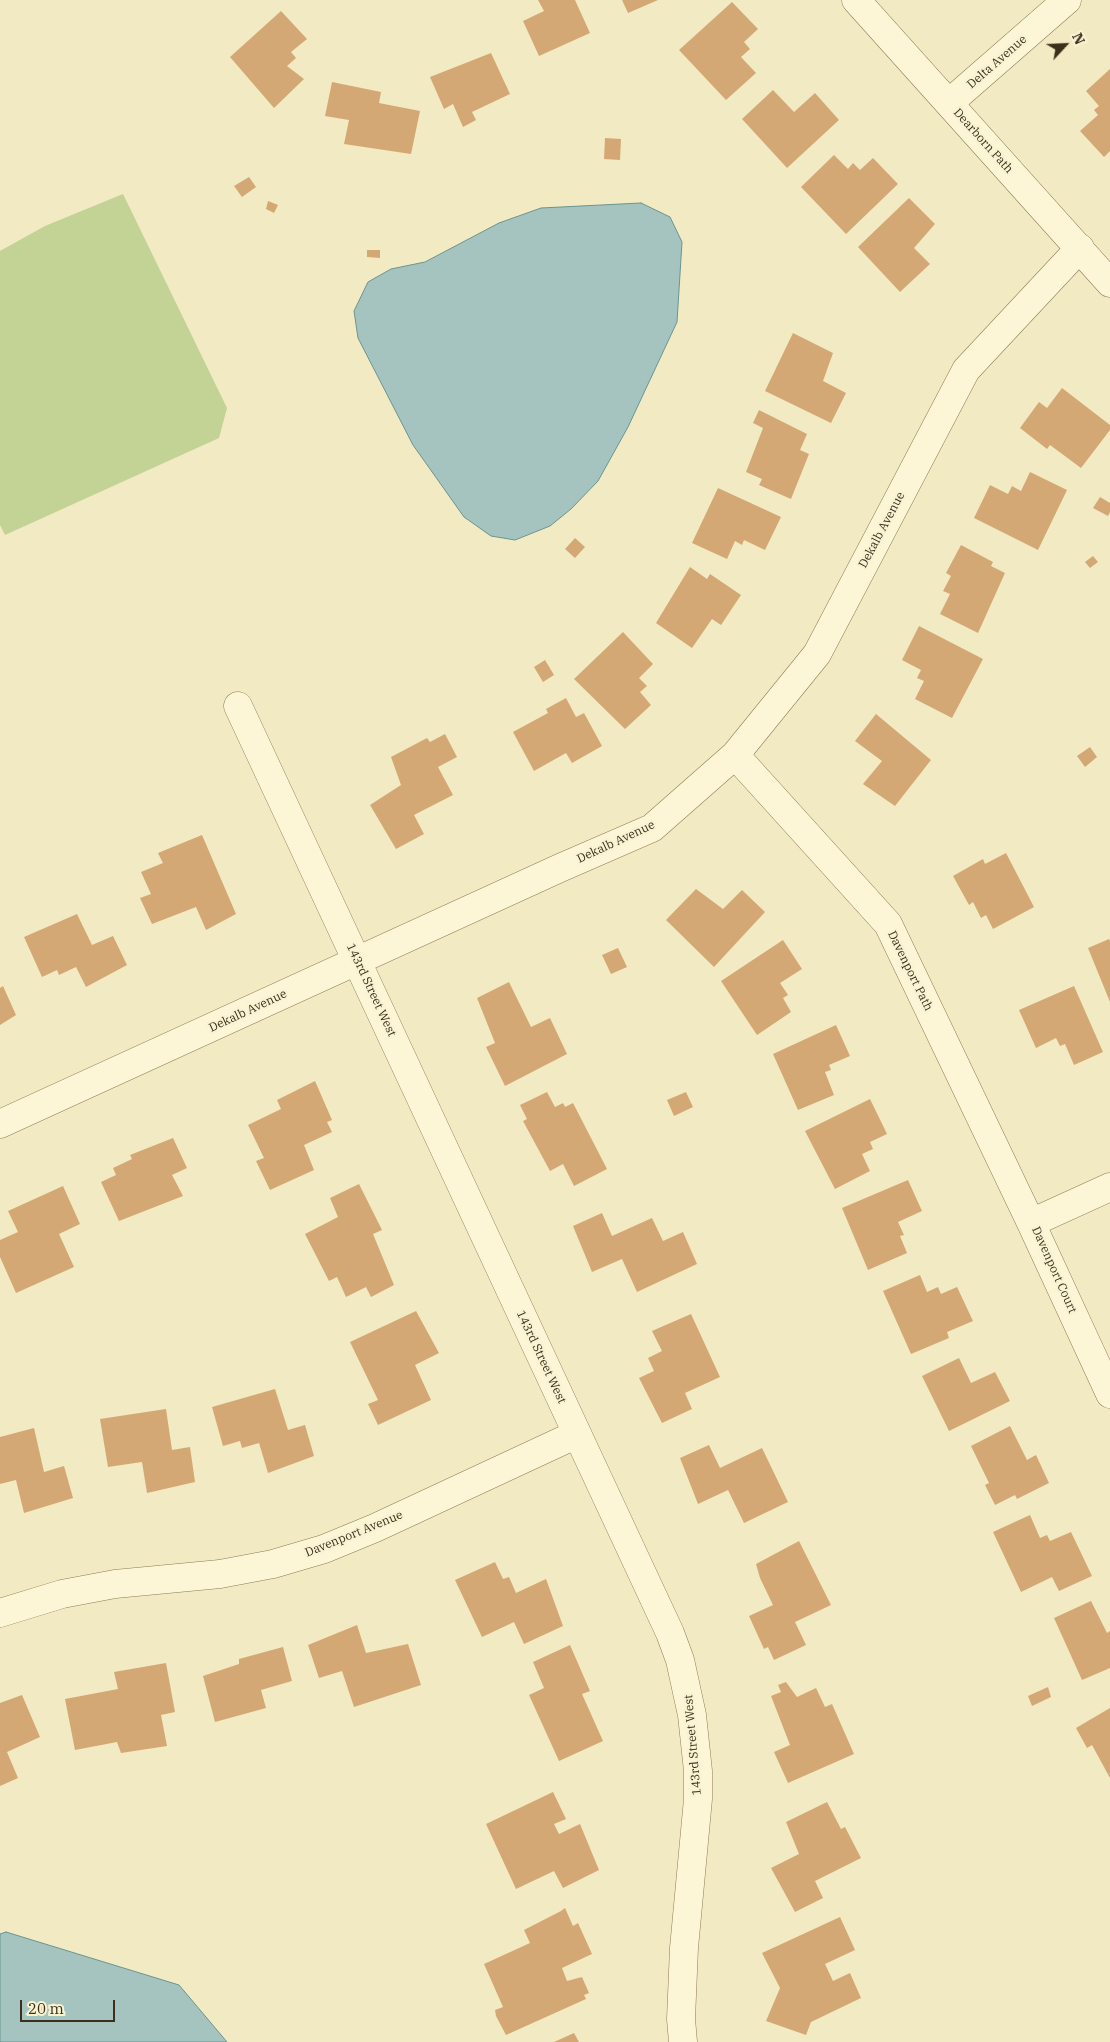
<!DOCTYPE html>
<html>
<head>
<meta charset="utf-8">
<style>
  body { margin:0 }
  #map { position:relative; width:1110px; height:2042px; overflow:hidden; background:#f2eac2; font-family:"IBM Plex Serif",serif }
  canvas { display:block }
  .north { position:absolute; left:1040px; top:20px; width:50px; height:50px; -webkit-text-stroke:4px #f9f3d2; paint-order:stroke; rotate:65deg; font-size:14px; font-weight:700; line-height:20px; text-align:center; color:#3c301d }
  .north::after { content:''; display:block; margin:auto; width:18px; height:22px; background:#3c301d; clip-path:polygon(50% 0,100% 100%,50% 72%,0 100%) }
  .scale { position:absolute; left:20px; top:2000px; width:95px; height:22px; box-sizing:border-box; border:2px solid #3c301d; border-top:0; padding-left:6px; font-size:15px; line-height:18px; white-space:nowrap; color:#3c301d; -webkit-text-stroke:4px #f9f3d2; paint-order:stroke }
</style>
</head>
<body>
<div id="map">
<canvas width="1110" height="2042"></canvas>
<div class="north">N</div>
<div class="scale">20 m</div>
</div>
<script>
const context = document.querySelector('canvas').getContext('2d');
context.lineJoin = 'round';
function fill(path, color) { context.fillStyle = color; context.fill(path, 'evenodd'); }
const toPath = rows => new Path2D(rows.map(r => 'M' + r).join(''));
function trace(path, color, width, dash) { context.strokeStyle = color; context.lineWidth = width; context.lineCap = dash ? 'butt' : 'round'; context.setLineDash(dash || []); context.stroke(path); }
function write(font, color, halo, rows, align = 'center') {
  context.font = font + ' "IBM Plex Serif",serif'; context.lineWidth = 4.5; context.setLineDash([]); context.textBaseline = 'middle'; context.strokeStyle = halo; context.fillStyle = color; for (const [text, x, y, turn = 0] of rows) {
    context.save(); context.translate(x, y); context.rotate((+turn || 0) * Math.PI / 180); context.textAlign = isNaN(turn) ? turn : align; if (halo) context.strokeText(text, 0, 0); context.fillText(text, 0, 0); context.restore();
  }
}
fill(toPath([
  [123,194,227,408,219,438,5,535,0,525,0,251,45,226]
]), '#c3d295');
const water = toPath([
  [641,203,670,217,682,242,677,322,628,427,598,481,571,509,550,526,515,540,491,536,464,517,413,445,358,338,354,311,368,282,391,269,425,262,499,223,541,208,641,203],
  [6,1932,179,1985,227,2042,0,2042,0,1934,6,1932]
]);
fill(water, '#a5c4bf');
trace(water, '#6a948f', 1);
fill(toPath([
  [538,0,575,0,590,33,539,56,523,21,544,11],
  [622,0,658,0,628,13],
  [732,2,758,29,744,42,750,49,741,57,756,73,726,100,679,50],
  [281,11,307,39,291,52,296,58,287,66,304,79,274,108,230,57],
  [491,53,510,94,472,112,476,120,463,127,453,104,444,109,430,77],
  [1110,69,1110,151,1104,157,1080,131,1098,115,1094,110,1099,106,1086,91],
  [332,82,381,92,379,103,420,111,411,154,344,144,349,120,325,116],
  [773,90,794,112,815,93,839,120,787,168,742,119],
  [605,138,621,139,620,160,604,159],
  [834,155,848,169,853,163,860,170,873,158,898,184,846,234,801,187],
  [249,177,256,187,242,197,234,186],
  [909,198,935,224,914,248,930,264,900,292,858,247],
  [268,201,278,205,274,213,266,209],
  [367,250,380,250,380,258,367,257],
  [793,333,833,353,823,381,846,393,831,423,765,391],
  [1062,388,1110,425,1110,430,1081,468,1050,445,1047,449,1020,428,1039,402,1047,408],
  [759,410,807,434,800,450,809,454,791,499,759,485,762,479,746,472,763,428,753,423],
  [1030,472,1067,490,1038,550,974,518,990,485,1008,494,1012,486,1021,491],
  [718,488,781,517,765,550,744,540,742,545,735,541,727,559,692,543],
  [1100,497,1110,503,1110,512,1108,516,1093,508],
  [575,538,585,547,575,558,565,549],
  [961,545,993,562,991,566,1005,573,978,633,940,614,950,594,943,591,951,576,946,573],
  [1093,556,1098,562,1090,568,1085,562],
  [690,567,707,579,710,574,741,595,721,625,712,619,692,648,656,623],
  [919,626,983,659,952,718,915,699,924,681,917,678,921,670,902,660],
  [623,632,653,664,639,678,647,686,640,692,651,705,625,729,574,679],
  [545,660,554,675,543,682,534,667],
  [566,698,576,717,584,713,602,746,572,763,566,753,534,771,513,732,548,713,546,709],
  [876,714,931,760,895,806,863,784,882,761,855,741],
  [445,734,457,757,438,767,453,795,414,815,424,834,396,849,370,805,401,785,391,757,427,738,430,742],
  [1090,747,1097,757,1085,767,1077,756],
  [202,835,236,914,206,930,196,907,152,924,140,898,151,894,141,872,163,863,158,853],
  [1006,853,1034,907,993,929,986,915,981,918,973,902,969,905,953,876,983,859,985,864],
  [696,889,723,909,742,890,765,912,714,967,666,920],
  [77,914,92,945,113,936,127,965,86,987,76,967,59,975,57,970,42,977,24,937],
  [1109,939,1110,941,1110,1002,1088,948],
  [783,940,802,969,780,983,788,995,783,998,791,1012,757,1035,721,981],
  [618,948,627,967,611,974,602,955],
  [509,982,531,1027,550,1018,567,1054,505,1086,486,1047,495,1043,477,998],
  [3,986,16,1015,0,1025,0,988],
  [1074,986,1103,1052,1074,1065,1065,1044,1060,1046,1056,1038,1036,1048,1019,1010],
  [836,1025,850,1056,829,1065,831,1070,825,1072,834,1095,798,1110,773,1054],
  [315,1081,332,1120,327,1122,332,1132,304,1145,314,1170,270,1190,256,1161,264,1158,248,1125,281,1109,277,1100],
  [547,1092,555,1107,563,1103,565,1107,573,1103,607,1169,574,1186,563,1164,550,1171,523,1121,527,1119,520,1105],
  [686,1092,693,1107,674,1116,667,1100],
  [870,1099,887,1134,870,1142,873,1149,862,1154,870,1171,835,1189,805,1131],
  [173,1138,187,1168,172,1175,183,1196,119,1221,101,1182,116,1175,113,1168,132,1159,130,1155],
  [908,1180,922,1211,898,1222,904,1235,900,1236,907,1253,868,1270,842,1208],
  [359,1184,382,1230,373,1234,394,1285,371,1297,366,1287,346,1297,337,1277,329,1281,305,1234,338,1217,330,1198],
  [63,1186,80,1224,59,1234,74,1267,16,1293,0,1257,0,1240,18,1232,8,1211],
  [602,1213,612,1236,652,1218,663,1241,683,1232,697,1264,637,1292,622,1259,592,1272,573,1226],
  [920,1275,927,1292,938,1287,941,1294,957,1287,973,1321,947,1332,949,1338,911,1354,883,1291],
  [416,1311,439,1353,415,1365,431,1400,378,1425,368,1404,378,1400,350,1342],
  [691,1314,720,1377,685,1393,692,1409,662,1423,639,1378,654,1371,648,1358,662,1351,652,1331],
  [959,1358,971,1383,995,1372,1010,1401,949,1431,922,1376],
  [275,1389,288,1430,305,1425,314,1456,268,1473,259,1443,242,1448,240,1441,223,1446,212,1407],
  [166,1409,172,1450,190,1447,195,1482,147,1493,142,1462,108,1467,100,1419],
  [1010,1426,1027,1460,1036,1455,1049,1483,1017,1499,1015,1495,995,1505,985,1485,989,1483,971,1446],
  [34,1428,44,1472,64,1466,73,1498,24,1513,16,1480,0,1484,0,1437],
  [709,1445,720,1468,762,1448,788,1502,744,1523,728,1490,698,1504,680,1458],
  [1030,1515,1040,1538,1047,1535,1050,1541,1071,1532,1092,1576,1059,1591,1052,1577,1021,1592,993,1532],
  [799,1541,831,1605,795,1622,806,1645,774,1660,768,1647,764,1649,749,1616,773,1605,760,1578,756,1564],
  [495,1562,503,1579,509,1577,516,1593,546,1579,563,1626,524,1644,514,1622,482,1637,455,1580],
  [1091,1601,1107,1633,1110,1631,1110,1668,1082,1680,1054,1618],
  [357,1625,366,1653,408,1644,421,1685,354,1707,342,1671,319,1678,308,1645],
  [570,1645,590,1691,582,1694,603,1741,559,1761,529,1695,544,1688,533,1662],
  [283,1647,292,1681,261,1690,266,1708,215,1722,203,1676,239,1664,239,1659],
  [166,1663,175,1712,161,1715,167,1746,121,1753,117,1742,75,1750,65,1699,118,1689,114,1672],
  [786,1682,797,1697,816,1688,825,1707,832,1704,854,1754,788,1783,774,1752,790,1745,771,1696,781,1692,778,1685],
  [1048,1687,1051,1697,1032,1706,1028,1696],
  [22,1695,40,1737,7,1752,18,1778,0,1786,0,1703],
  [1110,1708,1110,1778,1092,1745,1087,1748,1076,1728],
  [553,1792,566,1819,554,1824,559,1834,580,1824,599,1870,563,1888,554,1871,516,1889,486,1824],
  [827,1802,841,1829,845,1827,861,1858,815,1881,823,1898,795,1912,771,1868,799,1854,786,1822],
  [565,1908,573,1926,578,1923,592,1954,562,1968,567,1981,582,1977,589,1993,584,1995,586,1999,506,2035,496,2016,495,2010,503,2007,484,1964,530,1943,524,1930,561,1911],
  [840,1917,855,1950,825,1964,833,1981,850,1973,861,1998,811,2022,806,2035,766,2021,780,1988,762,1953],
  [574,2033,579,2042,554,2042]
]), '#d4a874');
const minor = toPath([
  [856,0,1110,283],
  [949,103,1067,0],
  [238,706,670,1633,680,1660,692,1715,698,1771,698,1799,684,1948,681,2019,683,2042],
  [735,755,888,924,1031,1223,1110,1394],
  [0,1124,560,868,652,828,735,755,817,654,966,370,1080,248],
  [1031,1223,1110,1187],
  [0,1613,62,1594,115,1584,220,1574,273,1564,324,1549,375,1528,577,1434]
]);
trace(minor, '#8e7b57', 29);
trace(minor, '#fcf5d6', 28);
write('12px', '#3c301d', '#f9f3d2', [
  ["Delta Avenue",997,62,-41],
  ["Dearborn Path",983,141,48],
  ["Dekalb Avenue",882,530,-62],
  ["Dekalb Avenue",616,842,-25],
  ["Davenport Path",910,971,64],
  ["143rd Street West",371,990,65],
  ["Dekalb Avenue",248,1011,-25],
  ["Davenport Court",1054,1270,66],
  ["143rd Street West",541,1357,65],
  ["Davenport Avenue",354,1534,-22],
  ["143rd Street West",693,1745,-95]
]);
</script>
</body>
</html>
